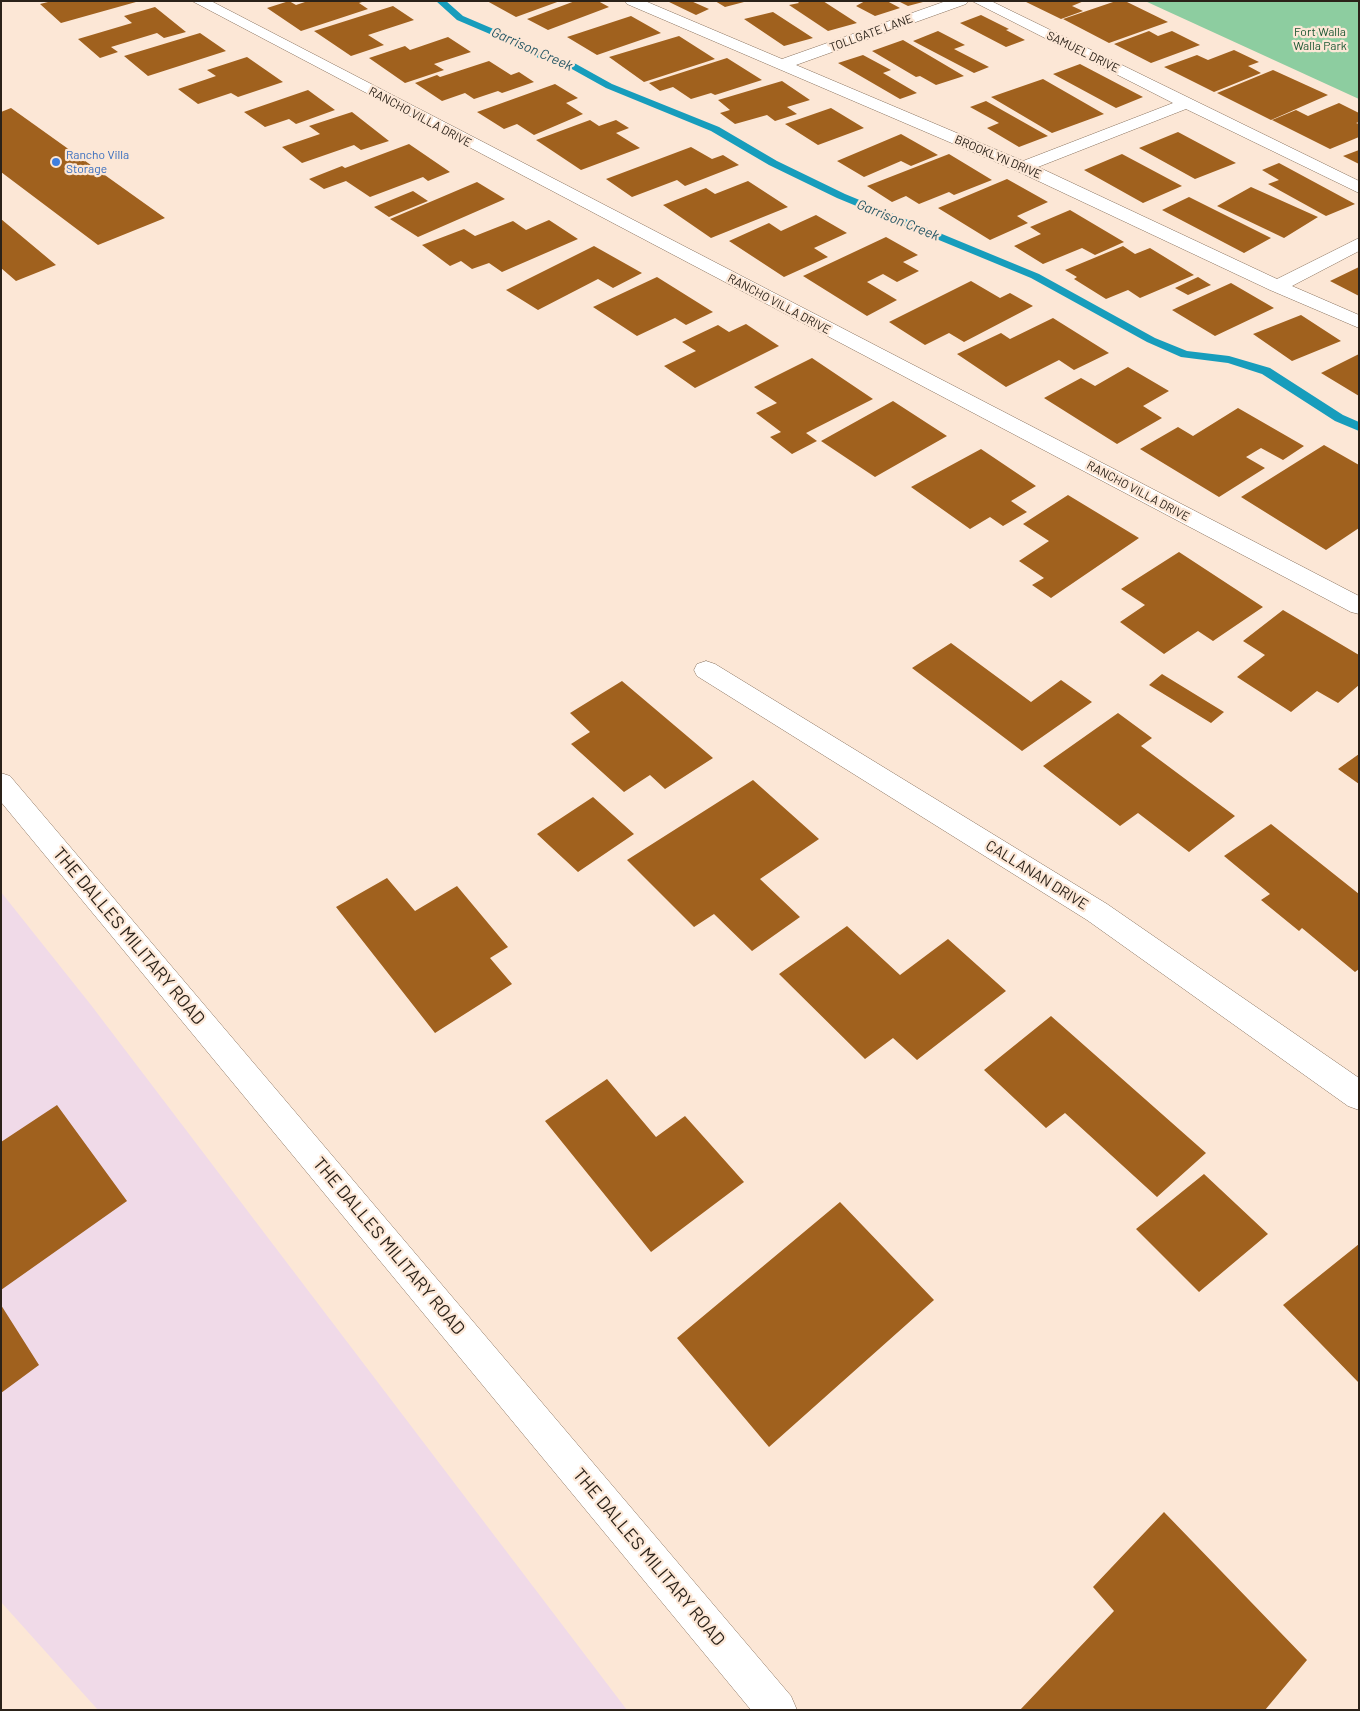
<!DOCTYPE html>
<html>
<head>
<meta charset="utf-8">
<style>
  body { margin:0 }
  #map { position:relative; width:1360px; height:1711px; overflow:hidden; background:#fce7d6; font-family:Barlow,sans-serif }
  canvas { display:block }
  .frame { position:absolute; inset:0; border:2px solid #2b2219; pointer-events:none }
</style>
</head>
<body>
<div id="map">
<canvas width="1360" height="1711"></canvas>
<div class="frame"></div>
</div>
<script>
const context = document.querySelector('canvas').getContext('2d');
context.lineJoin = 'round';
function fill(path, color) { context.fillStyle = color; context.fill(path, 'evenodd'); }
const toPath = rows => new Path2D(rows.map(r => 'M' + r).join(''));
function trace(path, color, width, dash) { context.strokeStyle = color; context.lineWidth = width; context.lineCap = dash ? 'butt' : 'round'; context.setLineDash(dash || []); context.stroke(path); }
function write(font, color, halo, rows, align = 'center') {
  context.font = font + ' Barlow,sans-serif'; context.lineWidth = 4.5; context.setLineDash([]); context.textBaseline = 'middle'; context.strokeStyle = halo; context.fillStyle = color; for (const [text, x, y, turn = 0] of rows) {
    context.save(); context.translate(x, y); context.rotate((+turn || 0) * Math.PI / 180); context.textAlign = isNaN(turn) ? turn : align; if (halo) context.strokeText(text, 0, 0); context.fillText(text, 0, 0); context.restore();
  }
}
fill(toPath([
  [1,892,91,1005,627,1710,98,1710,1,1602]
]), '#f0dae8');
fill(toPath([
  [1145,1,1359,1,1359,99]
]), '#8dcda0');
fill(toPath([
  [436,1,446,1,463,16,510,36,536,51,576,64,612,84,719,127,777,161,845,194,1039,274,1155,338,1187,351,1229,356,1270,368,1343,415,1359,422,1359,431,1335,421,1262,374,1228,363,1181,357,1147,342,1031,278,837,198,769,165,711,131,606,88,570,68,530,55,504,40,457,20,436,1]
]), '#179dbc');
fill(toPath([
  [52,1,136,1,136,2,61,23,40,4],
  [289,1,296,5,308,1,365,1,359,3,368,9,301,31,267,8],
  [487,1,560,1,516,17],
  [575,1,598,1,609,7,548,30,527,19],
  [667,1,691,1,709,9,696,15],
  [715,1,744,1,744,2,725,7],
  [797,1,823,1,857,23,828,31,789,5,799,3],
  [865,1,887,1,900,8,875,16,856,6],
  [898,1,922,1,923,2,908,6],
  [1024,1,1084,1,1072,6,1083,11,1061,19],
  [1116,1,1125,1,1168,22,1109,43,1063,19],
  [393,6,414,20,368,35,384,45,351,56,314,31],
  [155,7,186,32,164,38,157,33,111,47,118,52,100,58,78,39,132,23,124,16],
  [773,12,813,38,784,46,744,19],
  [981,15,1009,29,1006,30,1025,40,1006,47,960,23],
  [631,16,661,33,597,55,567,37],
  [938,31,965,45,954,49,989,67,974,73,913,41],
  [1149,31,1158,36,1172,31,1200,45,1151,63,1114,44],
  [200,33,226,51,148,76,124,56],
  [679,36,715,59,644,82,609,57],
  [448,37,471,52,434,64,444,70,405,83,369,58,405,46,410,50],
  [903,40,964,76,936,85,920,76,916,77,872,51],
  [1234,50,1259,62,1248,66,1261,73,1214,92,1164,67,1197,55,1208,60],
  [863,55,891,70,883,73,917,93,900,99,838,63],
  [247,57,283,82,238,97,231,93,198,104,178,89,216,76,207,70],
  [727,58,762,80,715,95,711,93,691,99,673,87,660,91,649,83],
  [489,61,511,75,519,72,534,82,502,93,498,91,474,99,465,93,442,101,415,83,437,75,440,77],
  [1080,64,1143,97,1116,108,1053,74],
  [1273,70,1328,95,1271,120,1217,93],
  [1043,79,1104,114,1052,133,991,97],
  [782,81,810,100,787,107,797,114,775,121,767,115,735,124,720,113,730,110,718,100],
  [555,84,578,98,566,103,583,114,534,135,517,124,504,129,477,112],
  [308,90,335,110,296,124,289,119,265,127,244,112],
  [986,101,1048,136,1019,147,987,128,999,123,970,107],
  [1339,103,1359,113,1359,122,1356,123,1359,124,1359,137,1330,149,1272,120,1296,110,1308,116],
  [11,108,165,218,98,245,1,172,1,112],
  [831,108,864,128,818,145,785,124],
  [352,112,389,141,361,150,354,145,302,163,282,147,320,134,309,126],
  [590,120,599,126,616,120,629,128,616,133,640,148,581,170,536,140],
  [1178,132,1236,163,1195,179,1139,148],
  [901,134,938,155,911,166,901,161,864,177,837,161],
  [409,144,450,172,428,181,423,177,370,197,346,181,324,189,309,179,342,166,345,168],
  [691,147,712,159,723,155,739,165,685,186,677,180,632,197,606,179],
  [1359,150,1359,164,1343,156],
  [949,154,992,180,954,195,949,192,919,204,906,196,892,202,867,186],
  [1122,154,1182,186,1143,203,1084,170],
  [1279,163,1355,204,1326,216,1268,184,1279,180,1262,170],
  [1007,179,1048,202,1017,216,1028,223,990,240,938,208],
  [748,181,788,207,711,238,663,205,706,188,715,194],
  [477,182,505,199,418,237,390,219],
  [1251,187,1318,217,1284,238,1217,206],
  [413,191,428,201,389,217,374,207],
  [1189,197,1271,238,1244,253,1162,210],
  [1070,210,1124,242,1095,255,1082,248,1043,264,1014,246,1041,234,1030,227],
  [816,215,847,233,814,248,828,257,784,277,729,241,769,223,781,231],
  [1,219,56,265,16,281,1,268],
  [549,220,578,239,502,272,489,263,472,269,461,261,450,266,422,245,464,229,475,236,513,221,526,230],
  [886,237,918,255,903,262,919,271,897,282,883,274,867,282,897,300,867,316,803,276],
  [594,246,642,273,613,288,598,279,538,310,506,290],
  [1123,246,1135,254,1150,248,1194,275,1140,298,1128,290,1106,299,1074,279,1077,277,1065,270],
  [1359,267,1359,296,1330,281],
  [657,277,713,312,686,325,675,318,637,336,593,307],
  [1198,277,1211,285,1188,295,1175,288],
  [971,281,1000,298,1010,293,1033,306,964,342,949,333,925,345,889,322],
  [1231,283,1274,308,1215,336,1172,310],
  [1301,315,1341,341,1292,361,1253,334],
  [1053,318,1109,353,1074,370,1059,360,1006,387,957,354,1001,333,1010,339],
  [746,324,779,346,695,388,664,366,696,351,682,342,718,325,729,332],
  [1359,354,1359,396,1321,373],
  [812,358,873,399,806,433,817,441,792,454,770,437,781,432,756,413,777,403,754,387],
  [1128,367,1169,391,1143,406,1162,418,1117,444,1044,398,1081,378,1095,386],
  [893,401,947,436,875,477,821,441],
  [1238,408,1304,446,1283,460,1261,448,1246,457,1265,468,1219,497,1140,449,1178,427,1193,436],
  [1324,445,1359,465,1359,528,1326,550,1241,497],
  [981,449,1036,486,1011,501,1027,512,1003,526,990,517,970,529,911,487],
  [1068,495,1139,538,1051,598,1032,585,1044,578,1019,561,1049,541,1023,524],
  [1179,552,1263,607,1213,641,1198,631,1164,654,1120,622,1145,605,1121,589],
  [1283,610,1359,655,1359,685,1338,703,1317,691,1291,712,1237,677,1265,655,1243,641],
  [951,643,1031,702,1061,680,1092,702,1022,751,912,668],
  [1162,674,1224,712,1211,723,1149,685],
  [622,681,713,758,665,789,650,775,624,792,571,744,590,732,570,713],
  [1118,713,1152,738,1141,746,1235,816,1189,852,1138,813,1120,826,1043,766],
  [1359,754,1359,784,1338,769],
  [753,780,819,839,760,879,800,917,752,951,714,914,694,927,627,860],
  [593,797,634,834,578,872,537,834],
  [1271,824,1359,894,1359,969,1355,972,1302,928,1299,931,1261,900,1270,894,1224,856],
  [387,878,415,911,457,886,508,947,490,958,512,984,435,1033,336,907],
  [847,926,900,975,948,939,1006,991,917,1060,893,1038,865,1059,779,974],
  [1051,1016,1206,1153,1157,1197,1065,1113,1046,1128,984,1070],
  [607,1079,656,1137,685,1116,744,1182,651,1252,545,1121],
  [57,1105,127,1201,1,1290,1,1142],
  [1204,1174,1268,1234,1199,1292,1136,1229],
  [840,1202,934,1300,769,1447,677,1338],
  [1359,1244,1359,1383,1283,1305],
  [1,1305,39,1365,1,1393],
  [1164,1512,1307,1660,1265,1710,1020,1710,1114,1611,1093,1587]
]), '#a0611e');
const minor = toPath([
  [192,1,211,1,1359,596,1359,614,1351,612,192,1],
  [625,1,645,1,782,59,946,1,968,1,966,4,796,65,1023,161,1173,103,972,1,991,1,1359,181,1359,193,1186,109,1038,167,1277,279,1359,238,1359,251,1292,286,1359,315,1359,328,1270,290,1017,171,627,4,625,1],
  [706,661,715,664,1107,904,1359,1078,1359,1110,1348,1106,1087,920,697,676,694,670,697,664,706,661]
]);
const secondary = toPath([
  [1,773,10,776,791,1696,797,1710,751,1710,1,802,1,773]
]);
trace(minor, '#88715d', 1);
trace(secondary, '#88715d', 1);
fill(minor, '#fff');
fill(secondary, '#fff');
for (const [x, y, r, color] of [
  [56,162,5,"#3f7fe0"]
]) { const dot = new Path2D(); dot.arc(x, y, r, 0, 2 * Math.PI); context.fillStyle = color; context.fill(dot); trace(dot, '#fce7d6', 2); }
write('12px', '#1c5733', '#fce7d6', [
  ["Fort Walla",1320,32],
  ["Walla Park",1320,46]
]);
write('12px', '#2b2219', '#fce7d6', [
  ["TOLLGATE LANE",871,33,-20],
  ["SAMUEL DRIVE",1083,52,26],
  ["RANCHO VILLA DRIVE",420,117,28],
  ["BROOKLYN DRIVE",998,157,23],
  ["RANCHO VILLA DRIVE",779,304,28],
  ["RANCHO VILLA DRIVE",1138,491,28]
]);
write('12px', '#366cbe', '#fce7d6', [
  ["Rancho Villa",66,155],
  ["Storage",66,169]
], 'left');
write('italic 14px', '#285866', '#fce7d6', [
  ["Garrison Creek",532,49,24],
  ["Garrison Creek",898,220,22]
]);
write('15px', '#2b2219', '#fce7d6', [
  ["CALLANAN DRIVE",1037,875,32]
]);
write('18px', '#2b2219', '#fce7d6', [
  ["THE DALLES MILITARY ROAD",129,936,50],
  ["THE DALLES MILITARY ROAD",389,1246,50],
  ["THE DALLES MILITARY ROAD",649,1557,50]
]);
</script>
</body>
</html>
